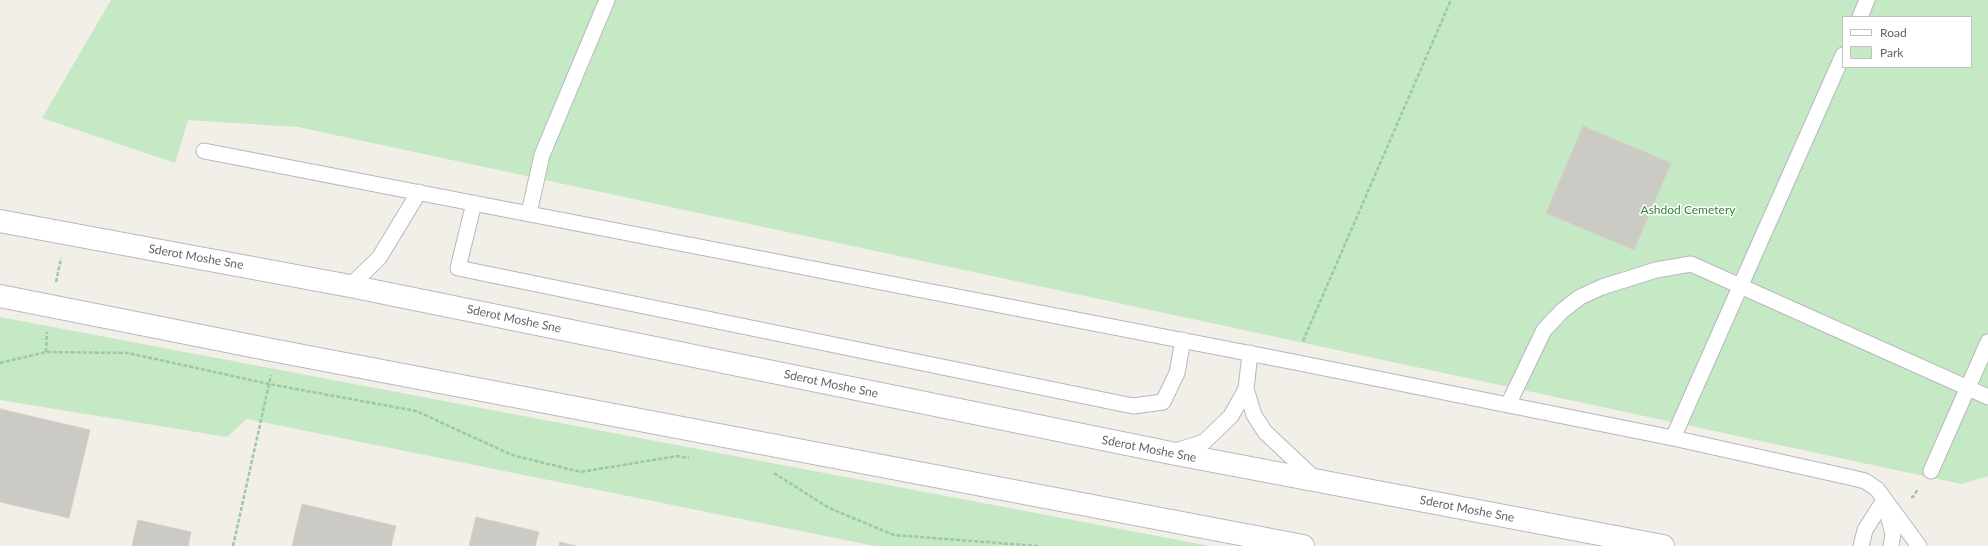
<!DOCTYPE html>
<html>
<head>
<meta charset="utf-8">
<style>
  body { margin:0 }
  #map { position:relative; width:1988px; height:546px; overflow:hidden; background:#f1efe8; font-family:Lato,sans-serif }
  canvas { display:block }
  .legend { position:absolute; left:1842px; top:16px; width:130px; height:52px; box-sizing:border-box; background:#fff; border:1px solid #bfc1c3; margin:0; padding:5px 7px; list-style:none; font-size:12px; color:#5f6368 }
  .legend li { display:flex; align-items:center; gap:8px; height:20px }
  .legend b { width:20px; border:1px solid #bfc1c3 }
</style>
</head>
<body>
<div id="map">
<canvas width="1988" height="546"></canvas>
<ul class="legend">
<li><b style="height:5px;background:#fff"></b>Road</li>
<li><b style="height:11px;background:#c5e8c5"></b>Park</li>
</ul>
</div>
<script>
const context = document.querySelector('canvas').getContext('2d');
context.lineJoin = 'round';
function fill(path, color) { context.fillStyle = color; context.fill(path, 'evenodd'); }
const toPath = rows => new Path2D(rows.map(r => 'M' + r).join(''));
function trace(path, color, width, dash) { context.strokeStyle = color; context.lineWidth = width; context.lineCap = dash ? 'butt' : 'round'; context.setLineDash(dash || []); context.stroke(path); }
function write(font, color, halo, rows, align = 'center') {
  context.font = font + ' Lato,sans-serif'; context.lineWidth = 3; context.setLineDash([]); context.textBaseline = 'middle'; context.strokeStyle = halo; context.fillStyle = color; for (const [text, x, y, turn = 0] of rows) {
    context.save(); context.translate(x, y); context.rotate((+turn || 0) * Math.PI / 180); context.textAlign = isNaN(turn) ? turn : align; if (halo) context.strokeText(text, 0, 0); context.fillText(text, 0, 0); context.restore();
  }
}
fill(toPath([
  [111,0,1988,0,1988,476,1961,484,298,127,188,120,175,163,42,118],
  [1843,17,1971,17,1971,67,1843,67],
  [0,317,1210,546,875,546,247,419,227,437,0,400]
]), '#c5e8c5');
const building = toPath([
  [1583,126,1671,163,1634,250,1546,213,1583,126],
  [0,409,90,430,69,518,0,502,0,409],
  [302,504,396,526,391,546,292,546,302,504],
  [476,517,539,532,535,546,469,546,476,517],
  [138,520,191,532,188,546,132,546,138,520],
  [560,542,576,546,559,546,560,542]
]);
fill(building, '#cccac5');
trace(building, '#d6d1c6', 1);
const lane = toPath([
  [1860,17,1867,0],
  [204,151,1294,362,1673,438,1853,478,1865,481,1877,489,1919,546],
  [474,203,458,268,1133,406,1163,402,1177,373,1183,340],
  [529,213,542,155,607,0],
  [350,286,379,258,419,192],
  [1246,389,1254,415,1265,432,1315,479],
  [1508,405,1544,330,1562,311,1580,297,1602,287,1656,270,1691,264,1988,397],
  [1673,438,1843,55],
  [1173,452,1204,442,1231,416,1246,389,1250,353],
  [1931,471,1988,342],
  [1886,508,1893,534,1891,546],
  [1861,546,1865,530,1884,500]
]);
const secondary = toPath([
  [0,221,350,286,1171,453,1663,546],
  [0,296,277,351,1303,546]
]);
trace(lane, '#b5b8bc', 17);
trace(secondary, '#b6babf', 24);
trace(toPath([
  [56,282,61,258],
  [1303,341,1451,0],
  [46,352,47,332],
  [0,363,46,352,128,353,269,384,416,411,512,455,581,472,677,456,689,458],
  [774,473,829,508,894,535,1038,546],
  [1911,497,1913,497,1918,489],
  [233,546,271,375]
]), '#9cc7a9', 2.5, [4, 2]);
trace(lane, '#fff', 15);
trace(secondary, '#fff', 22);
write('12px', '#348238', '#fff', [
  ["Ashdod Cemetery",1688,210]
]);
write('12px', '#5f6368', '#fff', [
  ["Sderot Moshe Sne",196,257,10],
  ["Sderot Moshe Sne",514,319,12],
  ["Sderot Moshe Sne",831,384,12],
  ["Sderot Moshe Sne",1149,449,11],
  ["Sderot Moshe Sne",1467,509,11]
]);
</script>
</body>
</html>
